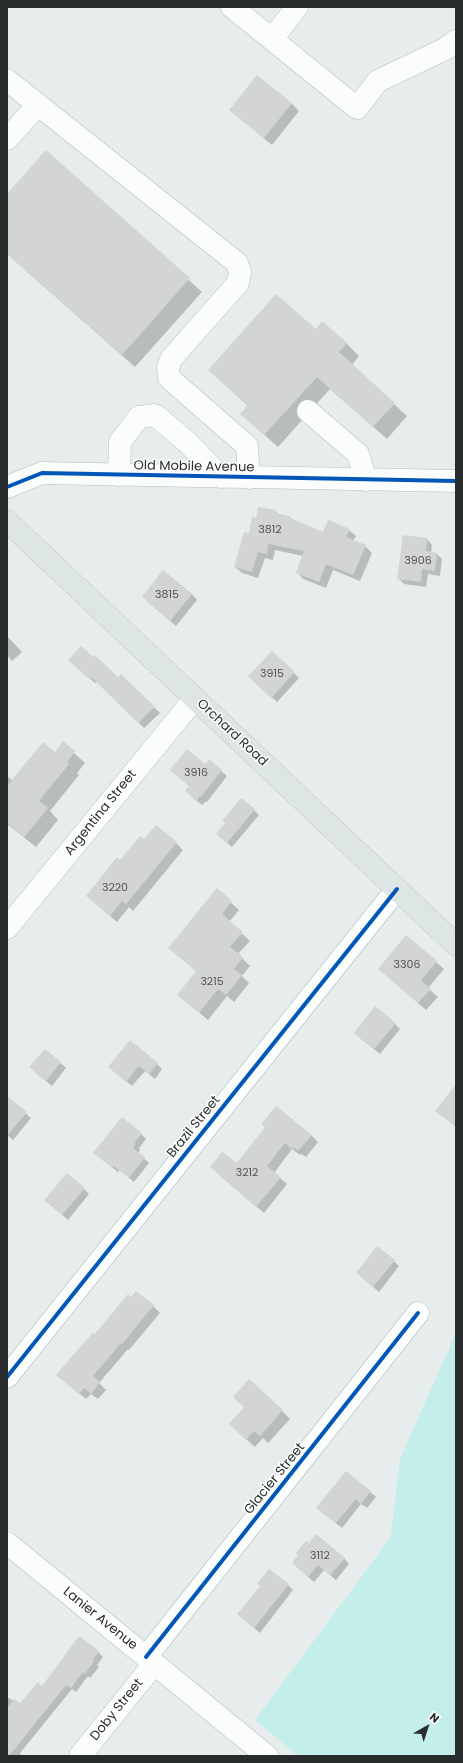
<!DOCTYPE html>
<html>
<head>
<meta charset="utf-8">
<style>
  body { margin:0 }
  #map { position:relative; width:463px; height:1763px; overflow:hidden; background:#e7ecec; font-family:Poppins,sans-serif }
  canvas { display:block }
  .frame { position:absolute; inset:0; border:8px solid #282c2c; pointer-events:none }
  .north { position:absolute; left:407px; top:1707px; width:40px; height:40px; -webkit-text-stroke:3px #fff; paint-order:stroke; rotate:39deg; font-size:11px; font-weight:700; line-height:16px; text-align:center; color:#282c2c }
  .north::after { content:''; display:block; margin:auto; width:14px; height:18px; background:#282c2c; clip-path:polygon(50% 0,100% 100%,50% 72%,0 100%) }
</style>
</head>
<body>
<div id="map">
<canvas width="463" height="1763"></canvas>
<div class="frame"></div>
<div class="north">N</div>
</div>
<script>
const context = document.querySelector('canvas').getContext('2d');
context.lineJoin = 'round';
function fill(path, color) { context.fillStyle = color; context.fill(path, 'evenodd'); }
const toPath = rows => new Path2D(rows.map(r => 'M' + r).join(''));
function trace(path, color, width, dash) { context.strokeStyle = color; context.lineWidth = width; context.lineCap = dash ? 'butt' : 'round'; context.setLineDash(dash || []); context.stroke(path); }
function write(font, color, halo, rows, align = 'center') {
  context.font = font + ' Poppins,sans-serif'; context.lineWidth = 3; context.setLineDash([]); context.textBaseline = 'middle'; context.strokeStyle = halo; context.fillStyle = color; for (const [text, x, y, turn = 0] of rows) {
    context.save(); context.translate(x, y); context.rotate((+turn || 0) * Math.PI / 180); context.textAlign = isNaN(turn) ? turn : align; if (halo) context.strokeText(text, 0, 0); context.fillText(text, 0, 0); context.restore();
  }
}
fill(toPath([
  [456,1333,456,1756,298,1756,255,1720,391,1537,400,1459]
]), '#c3eeea');
fill(toPath([
  [291,103,299,111,272,145,230,110],
  [46,152,202,292,135,367,7,254,7,196],
  [316,330,346,343,359,356,352,365,407,416,387,439,330,389,278,447,241,414,248,406,209,370],
  [275,511,279,515,290,517,293,520,323,533,349,530,356,536,353,541,365,546,372,553,360,581,333,570,326,588,303,579,297,572,303,556,275,550,273,560,265,558,258,578,242,573,235,567,257,519],
  [404,536,427,539,432,545,431,553,437,554,442,559,440,576,428,574,426,587,404,584,398,578],
  [192,594,197,600,176,626,148,602],
  [8,637,22,652,12,661,7,655,7,638],
  [75,665,118,679,121,676,160,713,144,728,97,682,95,683],
  [294,673,299,678,277,702,255,682],
  [63,743,85,763,77,773,79,775,50,811,58,820,36,847,7,824,7,776,13,781,55,753],
  [209,761,227,776,207,802,206,801,202,805,192,797,190,787,171,770,205,766],
  [242,799,259,815,232,847,222,838],
  [144,841,176,843,183,850,133,911,129,907,117,922,87,896,121,861],
  [217,890,239,910,229,922,250,941,238,954,250,966,242,976,249,983,234,1002,227,996,208,1020,179,995,197,972,170,948],
  [436,962,444,969,428,988,438,997,426,1010,379,969],
  [395,1024,400,1029,380,1054,360,1038],
  [45,1050,66,1068,52,1086,36,1073],
  [157,1064,162,1069,155,1079,145,1071,132,1086,109,1067],
  [7,1097,31,1118,13,1140,7,1135],
  [266,1128,311,1135,318,1142,306,1157,301,1154,300,1155,292,1149,274,1173,287,1184,264,1213,218,1174,237,1165],
  [141,1134,146,1139,139,1148,140,1150,138,1153,149,1163,134,1182,120,1170,118,1172,100,1158],
  [84,1189,89,1194,68,1220,51,1205],
  [394,1261,399,1266,379,1292,357,1273],
  [153,1306,160,1313,129,1350,128,1349,99,1383,106,1390,98,1399,91,1394,86,1399,64,1381,95,1336],
  [245,1407,282,1411,290,1419,268,1443,263,1438,255,1447,238,1432],
  [346,1472,376,1497,367,1508,361,1504,342,1528,323,1513],
  [344,1558,349,1564,336,1580,324,1570,314,1582,293,1563],
  [288,1585,293,1590,260,1633,238,1614],
  [98,1652,103,1657,97,1665,99,1667,90,1678,88,1676,76,1692,72,1689,20,1753,22,1756,7,1756,7,1697,20,1705,42,1687]
]), '#0003');
fill(toPath([
  [257,75,292,103,264,138,229,110],
  [46,150,190,278,122,355,7,254,7,194],
  [276,294,316,329,322,321,347,343,339,352,395,403,373,427,317,377,264,435,240,414,248,405,208,370],
  [258,507,276,510,275,513,290,516,290,518,323,532,328,520,350,529,346,537,366,545,353,575,326,564,319,582,296,573,304,551,268,544,267,554,258,552,252,572,234,567,244,532,249,533,252,517,256,518],
  [403,535,427,538,426,551,437,553,435,571,422,569,421,582,397,579],
  [163,570,192,594,170,621,142,597],
  [81,646,93,657,95,655,118,677,121,674,155,707,138,723,91,677,89,679,68,660],
  [272,651,295,672,271,698,248,676],
  [63,741,75,751,67,762,69,764,39,801,48,808,24,837,7,823,7,786,43,742,55,752],
  [187,749,205,764,209,759,222,770,201,797,200,796,196,801,185,791,189,786,170,770],
  [241,798,255,809,227,843,216,834,225,823,222,821],
  [156,825,177,842,126,904,122,901,110,916,86,896,117,857,120,860,140,836,144,839],
  [217,888,232,901,222,914,243,932,230,947,243,957,234,969,242,975,226,995,218,989,199,1013,177,995,196,971,168,948],
  [406,935,437,961,421,980,431,989,418,1003,378,969],
  [375,1006,396,1023,374,1049,354,1033],
  [130,1040,158,1063,149,1074,139,1066,126,1082,108,1067],
  [45,1049,61,1062,46,1081,29,1067],
  [456,1084,456,1127,435,1111],
  [7,1096,27,1112,7,1136],
  [276,1106,312,1135,298,1151,294,1147,292,1149,285,1143,267,1166,281,1177,256,1207,210,1167,222,1152,237,1163,265,1127,261,1124],
  [122,1117,142,1133,134,1143,136,1144,133,1148,145,1157,129,1178,114,1166,113,1168,93,1153],
  [67,1173,85,1188,62,1215,44,1200],
  [377,1246,395,1260,373,1287,356,1273],
  [136,1291,154,1305,122,1344,121,1343,93,1376,100,1382,91,1394,84,1388,79,1394,56,1375,87,1339,93,1333,95,1334,128,1294,131,1297],
  [249,1379,283,1410,260,1436,254,1431,246,1440,229,1424,244,1407,233,1397],
  [346,1471,371,1491,361,1504,356,1499,336,1523,316,1508],
  [316,1534,345,1558,330,1575,318,1565,308,1577,292,1563,298,1555,296,1553,306,1541,309,1543],
  [269,1569,289,1584,254,1628,237,1614,260,1586,257,1584],
  [79,1636,99,1651,93,1660,94,1661,85,1674,83,1672,71,1688,66,1685,9,1756,7,1756,7,1708,14,1699,20,1703,38,1682,42,1686]
]), '#d3d4d4');
const minor = toPath([
  [232,7,357,108,378,81,445,49,456,41],
  [272,39,297,7],
  [7,80,237,263,240,272,238,283,171,359,168,367,169,378,247,446,249,478],
  [7,139,38,105],
  [308,411,358,454,366,480],
  [119,475,120,442,139,417,155,415,187,442,221,477],
  [7,487,42,473,456,481],
  [7,928,195,698],
  [7,1377,397,889],
  [7,1543,267,1756],
  [146,1657,418,1313],
  [80,1756,154,1664]
]);
const major = toPath([
  [7,521,456,945]
]);
trace(minor, '#b8bcbc', 23);
trace(major, '#c3c6c6', 23);
trace(minor, '#fbfcfc', 22);
trace(major, '#dee6e5', 22);
trace(toPath([
  [7,487,42,473,456,481],
  [7,1377,397,889],
  [146,1657,418,1313]
]), '#0057b8', 4);
write('11px', '#535656', null, [
  ["3812",270,530],
  ["3906",418,561],
  ["3815",167,595],
  ["3915",272,674],
  ["3916",196,773],
  ["3220",115,888],
  ["3306",407,965],
  ["3215",212,982],
  ["3212",247,1173],
  ["3112",320,1556]
]);
write('13px', '#282c2c', '#fff', [
  ["Old Mobile Avenue",194,467,1],
  ["Orchard Road",232,733,43],
  ["Argentina Street",101,813,-51],
  ["Brazil Street",194,1127,-51],
  ["Glacier Street",275,1479,-51],
  ["Lanier Avenue",100,1619,39],
  ["Doby Street",117,1710,-51]
]);
</script>
</body>
</html>
